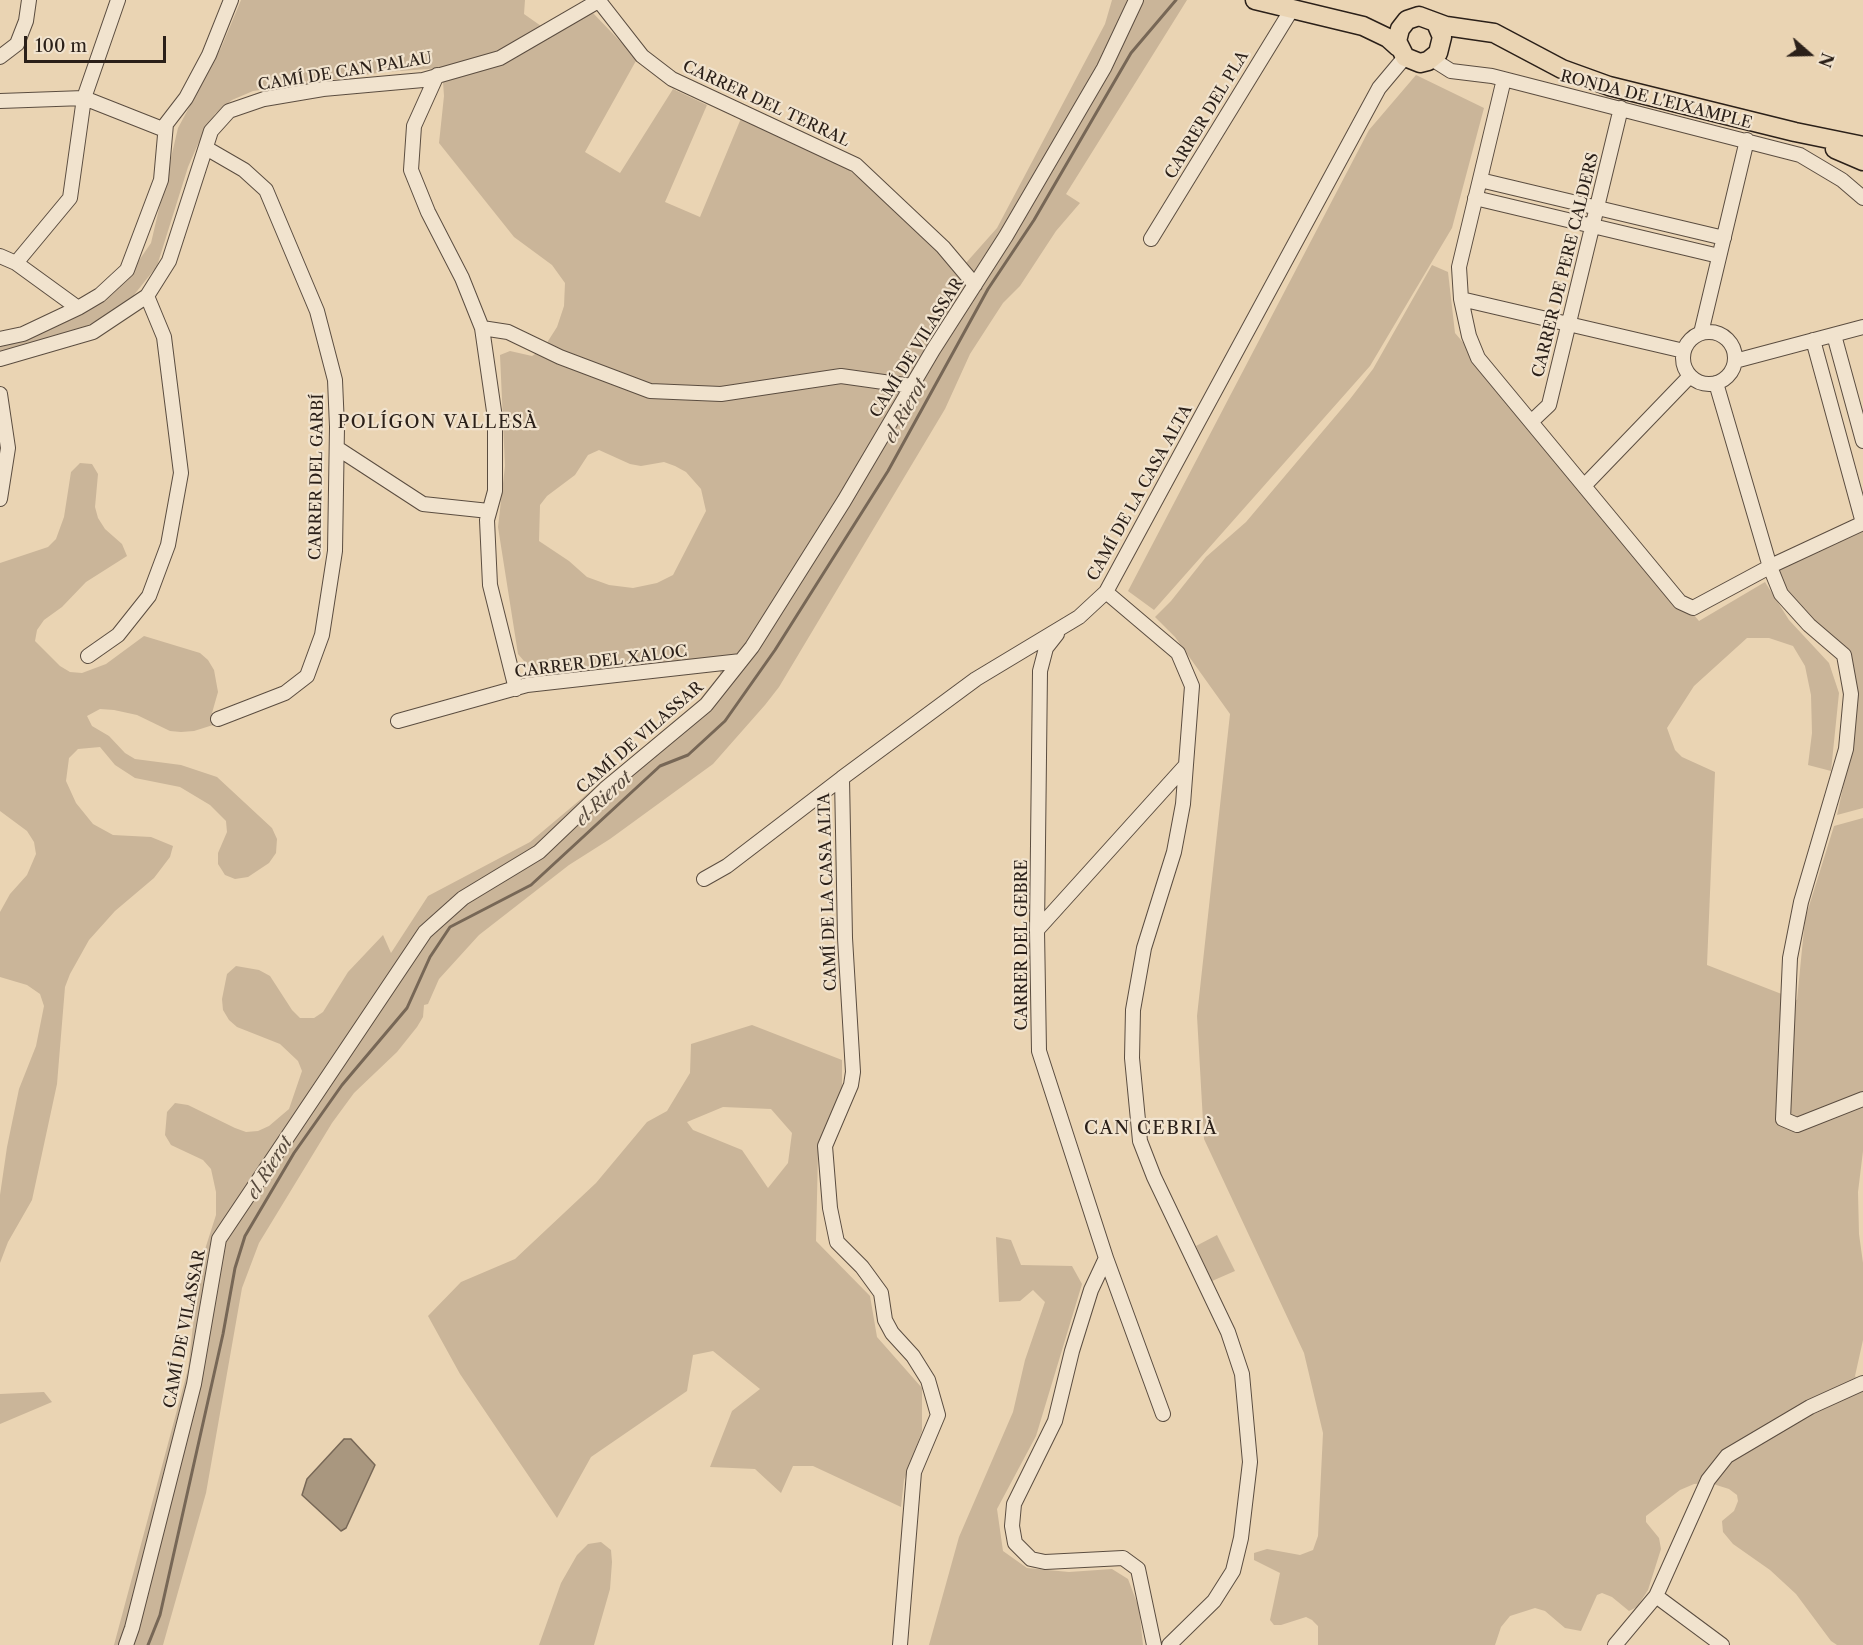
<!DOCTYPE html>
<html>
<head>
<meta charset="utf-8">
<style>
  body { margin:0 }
  #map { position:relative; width:1863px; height:1645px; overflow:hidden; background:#ead4b3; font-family:"Libre Caslon Text",serif }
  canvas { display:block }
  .north { position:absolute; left:1779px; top:24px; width:60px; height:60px; -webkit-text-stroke:4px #f1e3ce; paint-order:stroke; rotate:110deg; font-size:16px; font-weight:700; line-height:24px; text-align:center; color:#2b2019 }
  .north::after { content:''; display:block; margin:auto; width:21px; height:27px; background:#2b2019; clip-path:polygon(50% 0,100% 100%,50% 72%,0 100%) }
  .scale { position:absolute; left:24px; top:36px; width:142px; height:27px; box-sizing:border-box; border:3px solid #2b2019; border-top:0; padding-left:8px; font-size:18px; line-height:21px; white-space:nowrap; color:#2b2019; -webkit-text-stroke:4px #f1e3ce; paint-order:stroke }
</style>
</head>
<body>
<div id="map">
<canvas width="1863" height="1645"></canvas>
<div class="north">N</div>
<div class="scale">100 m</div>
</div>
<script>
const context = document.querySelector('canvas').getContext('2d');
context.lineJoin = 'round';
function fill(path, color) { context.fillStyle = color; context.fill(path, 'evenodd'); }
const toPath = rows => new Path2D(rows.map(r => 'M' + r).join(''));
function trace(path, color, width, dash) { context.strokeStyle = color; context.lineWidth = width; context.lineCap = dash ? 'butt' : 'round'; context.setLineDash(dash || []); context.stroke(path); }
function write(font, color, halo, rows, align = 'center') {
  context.font = font + ' "Libre Caslon Text",serif'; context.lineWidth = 4.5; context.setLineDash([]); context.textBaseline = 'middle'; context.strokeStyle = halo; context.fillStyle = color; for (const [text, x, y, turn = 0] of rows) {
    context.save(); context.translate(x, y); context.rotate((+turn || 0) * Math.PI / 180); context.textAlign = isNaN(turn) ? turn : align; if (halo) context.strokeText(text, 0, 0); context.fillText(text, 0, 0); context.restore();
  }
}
fill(toPath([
  [241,0,525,0,524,14,551,33,593,13,637,59,585,152,620,173,673,89,707,105,665,202,700,217,742,116,835,159,901,212,957,273,997,228,1105,24,1112,0,1187,0,1066,194,1080,203,1056,231,1020,286,1003,303,990,323,970,354,945,409,779,687,765,705,713,764,610,839,569,865,479,935,439,979,428,1004,424,1005,423,1017,417,1027,397,1052,354,1093,332,1123,259,1243,242,1288,206,1493,163,1645,114,1645,188,1369,200,1265,216,1215,216,1192,211,1169,203,1160,171,1145,165,1135,167,1112,175,1103,188,1105,235,1128,246,1132,258,1131,269,1126,289,1109,302,1071,298,1061,280,1044,237,1027,229,1020,223,1010,222,999,227,974,236,966,259,970,270,976,292,1010,300,1018,314,1018,323,1012,348,972,383,935,391,953,428,896,530,842,700,699,720,674,721,661,535,674,518,654,498,527,505,466,500,355,510,351,532,356,543,349,557,327,564,306,565,283,552,265,514,237,439,143,444,96,442,68,385,72,253,91,232,100,215,114,198,144,188,167,157,266,126,305,73,333,0,356,0,345,80,314,124,282,151,243,178,128,221,48],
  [599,450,630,464,641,466,664,462,675,466,686,472,701,489,706,511,673,575,657,583,633,588,609,585,587,577,569,561,539,541,540,505,547,496,575,475,588,455],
  [1416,75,1484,108,1452,228,1370,366,1154,610,1128,591,1369,130],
  [1432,265,1448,272,1455,333,1699,621,1765,582,1789,620,1829,663,1839,693,1831,771,1808,765,1812,733,1811,695,1805,666,1793,646,1769,638,1747,638,1694,686,1667,728,1675,750,1682,757,1715,772,1707,965,1797,1000,1805,919,1834,826,1863,818,1863,1151,1858,1192,1859,1234,1863,1263,1863,1340,1855,1376,1863,1388,1863,1645,1837,1645,1831,1641,1796,1594,1770,1570,1733,1544,1723,1532,1722,1521,1734,1511,1738,1501,1737,1495,1729,1489,1710,1483,1694,1484,1680,1490,1646,1516,1646,1522,1659,1538,1661,1549,1648,1590,1637,1607,1629,1611,1612,1597,1602,1593,1597,1595,1581,1631,1565,1628,1545,1611,1535,1608,1510,1616,1501,1627,1495,1645,1318,1645,1318,1626,1312,1620,1306,1617,1281,1625,1274,1625,1270,1620,1280,1573,1254,1560,1254,1553,1267,1549,1300,1555,1313,1550,1318,1536,1323,1433,1304,1353,1204,1139,1197,1016,1230,714,1175,637,1155,617,1171,601,1206,557,1246,522,1350,399,1373,369],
  [80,463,92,464,98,474,95,507,98,518,105,529,122,544,127,556,86,582,62,607,44,620,37,630,35,641,60,666,70,672,82,673,106,664,144,636,200,653,208,660,214,670,218,692,212,713,213,725,194,731,181,732,170,731,137,715,114,710,100,709,87,716,92,726,109,736,125,753,135,759,181,765,217,777,272,828,277,839,276,853,269,863,248,877,235,879,225,875,218,864,218,853,227,832,226,821,210,805,180,787,135,778,115,765,100,747,78,749,69,758,66,781,76,803,93,824,113,835,151,837,173,846,170,857,154,878,115,911,89,940,70,974,65,987,57,1084,32,1200,8,1242,0,1263,0,1195,7,1147,19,1089,36,1046,44,1006,40,994,27,985,0,977,0,912,10,894,27,875,36,854,34,842,27,831,0,811,0,563,48,547,56,539,64,517,71,472],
  [1863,523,1863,808,1837,815,1851,751,1848,657,1786,595,1776,572,1782,561],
  [752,1025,842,1060,842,1092,818,1153,816,1241,870,1296,877,1337,922,1388,922,1431,904,1480,901,1507,813,1466,793,1466,781,1493,755,1469,710,1467,732,1411,760,1389,713,1351,693,1355,687,1391,591,1457,557,1518,460,1374,428,1316,461,1282,515,1259,596,1183,647,1122,667,1111,690,1073,691,1044],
  [723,1107,771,1109,792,1133,788,1163,768,1188,742,1150,693,1130,687,1122],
  [1217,1235,1235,1271,1212,1281,1196,1246],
  [996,1237,1011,1240,1021,1265,1072,1266,1082,1284,1036,1436,997,1509,1003,1551,1027,1568,1069,1572,1112,1569,1128,1579,1139,1608,1143,1645,929,1645,959,1537,1013,1412,1025,1360,1045,1302,1033,1290,1020,1301,999,1302],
  [44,1392,52,1402,0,1424,0,1394],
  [601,1542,611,1550,612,1562,610,1589,594,1645,539,1645,561,1583,577,1555,588,1544]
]), '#cab599');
const water = toPath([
  [344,1439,351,1439,375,1465,346,1528,341,1531,302,1495,307,1479,344,1439]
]);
fill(water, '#a9977f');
trace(water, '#776756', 1.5);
trace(toPath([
  [148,1645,160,1615,223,1334,235,1268,245,1236,294,1153,342,1085,407,1008,430,957,450,927,531,885,660,766,688,755,725,721,775,650,888,471,988,289,1034,220,1131,53,1176,0]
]), '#776756', 3);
const minor = toPath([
  [599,1,642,56,672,79,856,165,943,247,975,285],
  [0,57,17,44,26,21,29,0],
  [1432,59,1451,71,1492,76,1800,155,1842,180,1863,198],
  [437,75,414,126,411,170,428,212,462,278,482,328,495,418,495,491,487,520,490,585,516,689],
  [1504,79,1459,267,1461,299,1469,336,1478,358,1680,602,1693,608,1775,564,1863,523],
  [0,101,84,98,165,130],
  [206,148,244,170,266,190,317,311,335,380,337,427,335,551,322,635,307,676,285,693,218,719],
  [1480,180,1724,238],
  [1475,198,1719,256],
  [1151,239,1292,9],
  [0,256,16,263,78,308],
  [16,263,70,198,84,98,118,0],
  [1461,299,1684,351],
  [482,328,508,332,560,357,650,391,721,394,841,376,912,386],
  '1683 358a26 26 0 1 1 52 0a26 26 0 1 1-52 0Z',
  [1701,333,1747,140],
  [1834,335,1863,441],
  [0,339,23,334,78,308,100,295,127,270,161,180,166,124,186,98,209,55,231,0],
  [1813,340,1863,523],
  [0,359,93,332,147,296,169,261,211,131,229,111,264,99,323,89,423,80,500,58,600,0],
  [1735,361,1863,327],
  [1716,383,1770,567,1781,594,1809,625,1844,655,1851,694,1846,749,1801,902,1790,958,1783,1119,1797,1125,1863,1099],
  [0,394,8,448,0,499],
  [1531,422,1549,405,1621,108],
  [337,448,423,504,489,511],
  [1584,486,1690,376],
  [1106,592,1178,653,1192,686,1183,804,1174,852,1144,948,1133,1010,1132,1058,1140,1141,1154,1177,1228,1332,1242,1374,1250,1462,1241,1538,1233,1571,1214,1601,1169,1645],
  [1057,634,1046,648,1040,671,1037,930,1039,1051,1106,1258,1091,1290,1072,1351,1055,1421,1014,1504,1012,1526,1015,1543,1031,1559,1045,1562,1123,1558,1138,1569,1154,1645],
  [88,656,118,635,149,596,168,545,181,473,164,337,147,296],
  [398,721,527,685,741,661],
  [704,879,727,866,842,778],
  [1037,930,1186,765],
  [1106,1258,1163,1414],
  [1656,1596,1722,1645],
  [126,1645,132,1628,194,1384,219,1239,425,932,463,898,539,852,605,789,706,705,752,647,844,501,933,350,1006,236,1104,68,1136,0],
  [900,1645,914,1472,938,1415,928,1380,913,1356,892,1333,885,1320,881,1293,862,1267,837,1242,830,1208,825,1146,851,1085,853,1072,845,938,842,778,976,679,1079,617,1106,592,1379,88,1405,57],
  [1615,1645,1656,1596,1708,1480,1727,1456,1810,1407,1863,1383]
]);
const major = toPath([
  [1255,0,1363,26,1388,38,1398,47],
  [1436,23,1442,37,1438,53,1428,61,1420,63,1405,57,1397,41,1400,29,1407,20,1419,16,1446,26,1494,33,1562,69,1609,86,1795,132,1863,146],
  [1835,149,1863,161]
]);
trace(minor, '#5b4d40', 16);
trace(major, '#2b2019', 21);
trace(minor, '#f1e3ce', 14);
trace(major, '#ead4b3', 18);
write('16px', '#2b2019', '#f1e3ce', [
  ["CAMÍ DE CAN PALAU",345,72,-9],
  ["RONDA DE L'EIXAMPLE",1656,100,14],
  ["CARRER DEL TERRAL",766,104,25],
  ["CARRER DEL PLA",1207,115,-59],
  ["CARRER DE PERE CALDERS",1566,265,-76],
  ["CAMÍ DE VILASSAR",917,348,-58],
  ["CARRER DEL GARBÍ",317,477,-89],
  ["CAMÍ DE LA CASA ALTA",1140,493,-61],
  ["CARRER DEL XALOC",601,662,-7],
  ["CAMÍ DE VILASSAR",640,738,-41],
  ["CAMÍ DE LA CASA ALTA",828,892,-92],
  ["CARRER DEL GEBRE",1022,945,-90],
  ["CAMÍ DE VILASSAR",185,1329,-79]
]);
write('italic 18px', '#574a3d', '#f1e3ce', [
  ["el Rierot",906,411,-61],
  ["el Rierot",604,799,-43],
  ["el Rierot",270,1168,-58]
]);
context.letterSpacing = '1.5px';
write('18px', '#2b2019', '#f1e3ce', [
  ["POLÍGON VALLESÀ",438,423],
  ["CAN CEBRIÀ",1151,1129]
]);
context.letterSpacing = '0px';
</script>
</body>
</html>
